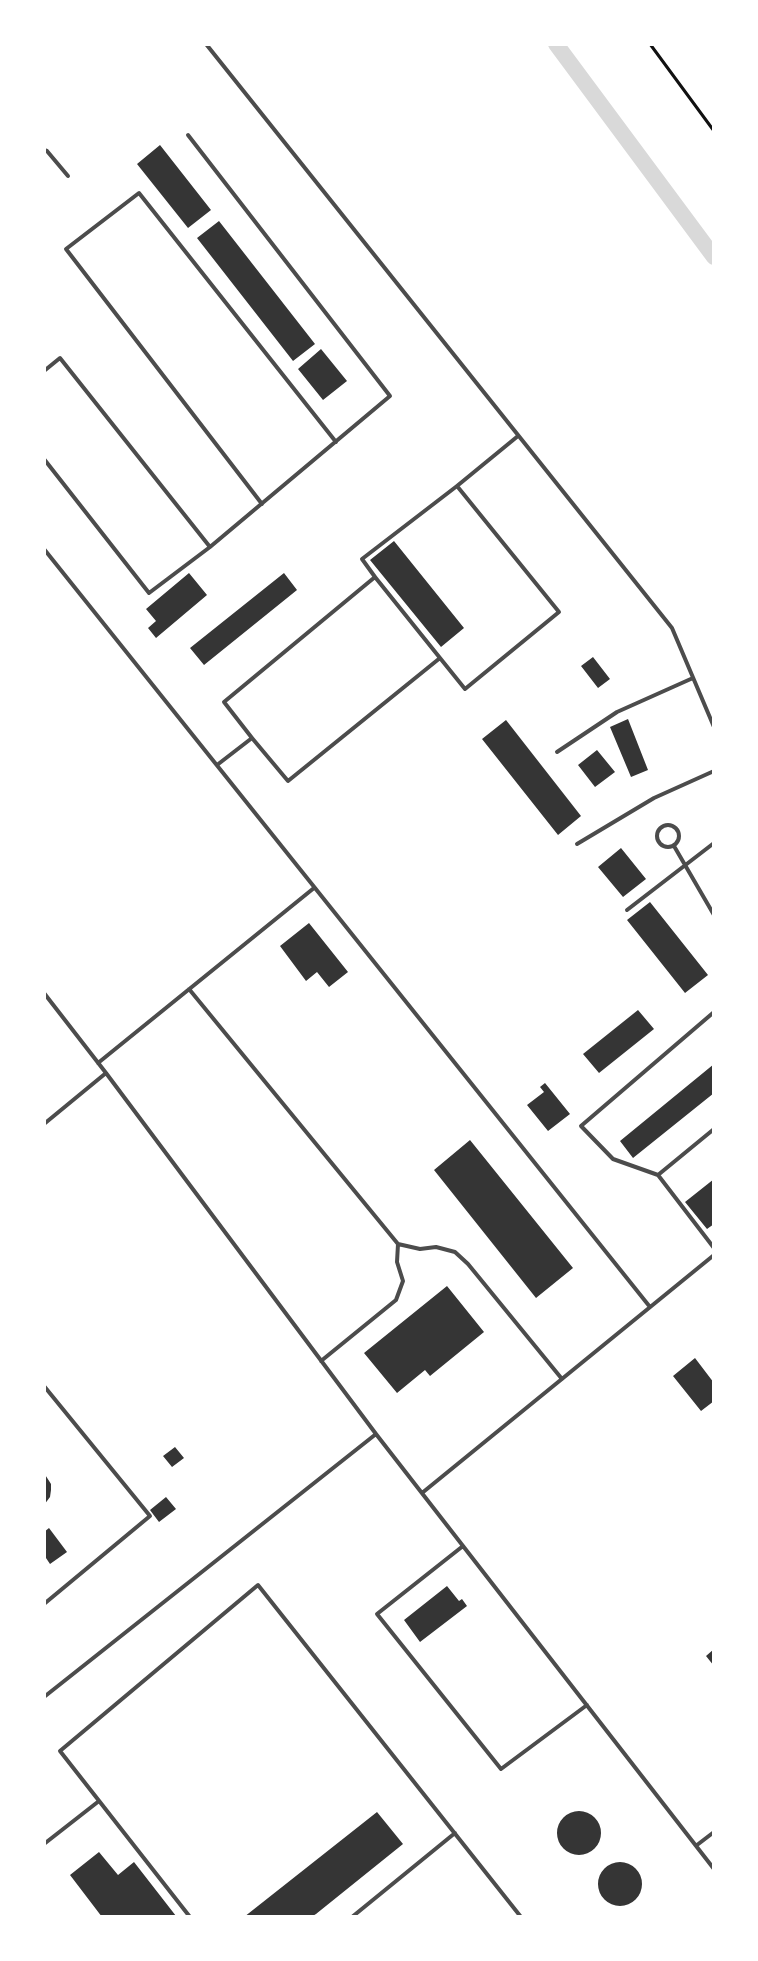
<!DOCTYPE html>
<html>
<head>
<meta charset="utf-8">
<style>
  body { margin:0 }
  #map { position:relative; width:758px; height:1961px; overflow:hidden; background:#fff; font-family:"Fira Sans Condensed",sans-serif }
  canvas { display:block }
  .frame { position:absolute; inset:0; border:46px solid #fff; pointer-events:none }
</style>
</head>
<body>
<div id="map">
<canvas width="758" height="1961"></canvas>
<div class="frame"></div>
</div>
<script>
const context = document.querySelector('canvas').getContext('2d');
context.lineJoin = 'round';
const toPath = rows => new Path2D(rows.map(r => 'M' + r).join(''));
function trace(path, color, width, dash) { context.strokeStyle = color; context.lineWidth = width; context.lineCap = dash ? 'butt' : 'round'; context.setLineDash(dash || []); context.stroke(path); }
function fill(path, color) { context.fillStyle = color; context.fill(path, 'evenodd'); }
trace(toPath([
  [556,44,714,257]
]), '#d9d9d9', 16);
fill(toPath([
  [160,145,211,210,188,228,137,164],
  [219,221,315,344,293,361,197,238],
  [321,349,347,381,323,400,298,369],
  [394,541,464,628,441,647,370,560],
  [189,573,207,595,156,638,148,628,156,621,146,609],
  [284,573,297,590,204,665,190,648],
  [593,657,610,679,598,688,581,666],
  [628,719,648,770,631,777,610,727],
  [506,720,581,816,558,835,482,739],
  [597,750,615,772,595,787,578,765],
  [621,848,646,879,623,897,598,867],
  [650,902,708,975,685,993,627,920],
  [309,923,348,972,329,987,317,972,306,981,280,946],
  [638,1010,654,1029,599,1073,583,1054],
  [714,1064,714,1093,633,1158,620,1141],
  [545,1083,570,1114,548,1131,527,1105,544,1092,540,1087],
  [470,1140,573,1268,536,1298,434,1170],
  [714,1179,714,1224,707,1229,685,1202],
  [447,1286,484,1332,430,1376,425,1370,397,1393,364,1353],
  [695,1358,714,1383,714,1401,701,1411,673,1376],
  [175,1447,184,1458,172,1467,163,1456],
  [44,1473,51,1484,51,1490,50,1497,44,1505],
  [166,1497,176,1509,159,1522,150,1510],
  [49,1528,67,1552,50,1564,44,1555,44,1532],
  [447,1586,459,1601,462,1599,467,1606,420,1642,404,1620],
  [714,1649,714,1666,706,1656],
  '557 1833a22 22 0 1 1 44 0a22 22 0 1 1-44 0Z',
  [377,1812,403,1844,316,1914,311,1917,244,1917],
  [99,1852,118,1875,134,1862,176,1916,102,1917,70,1875],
  '598 1884a22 22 0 1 1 44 0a22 22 0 1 1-44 0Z'
]), '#353535');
trace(toPath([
  [650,44,714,131]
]), '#111', 3);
trace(toPath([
  [206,44,672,628,714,727],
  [188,135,390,396,210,547],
  [44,150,47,151,68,176],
  [44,371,60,358,210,547,149,593,44,459],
  [457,486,518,436],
  [262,504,66,249,139,193,336,442],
  [44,549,650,1307],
  [375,577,362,559,457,486,559,612,465,689,440,658],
  [557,752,617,712,693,678],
  [217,765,252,738,224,702,375,577,440,658,288,781,252,738],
  '657 836a11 11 0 1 1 22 0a11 11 0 1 1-22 0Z',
  [577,844,654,798,714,771],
  [674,846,714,915],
  [627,910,714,843],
  [189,989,398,1244,420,1249,436,1247,455,1252,468,1264,562,1379],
  [44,993,106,1073,44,1124],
  [714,1012,581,1126,613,1159,658,1175,714,1248],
  [98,1063,314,888],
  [658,1175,714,1129],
  [321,1361,396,1300,403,1281,397,1262,398,1244],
  [44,1386,150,1516,44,1604],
  [376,1434,714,1869],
  [422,1493,714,1255],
  [463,1546,377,1614,501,1769,587,1705],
  [44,1697,376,1434,106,1073],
  [44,1844,99,1801],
  [697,1845,714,1832],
  [190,1917,60,1751,258,1585,521,1917],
  [352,1917,455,1833]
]), '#4c4c4c', 4);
</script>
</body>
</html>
